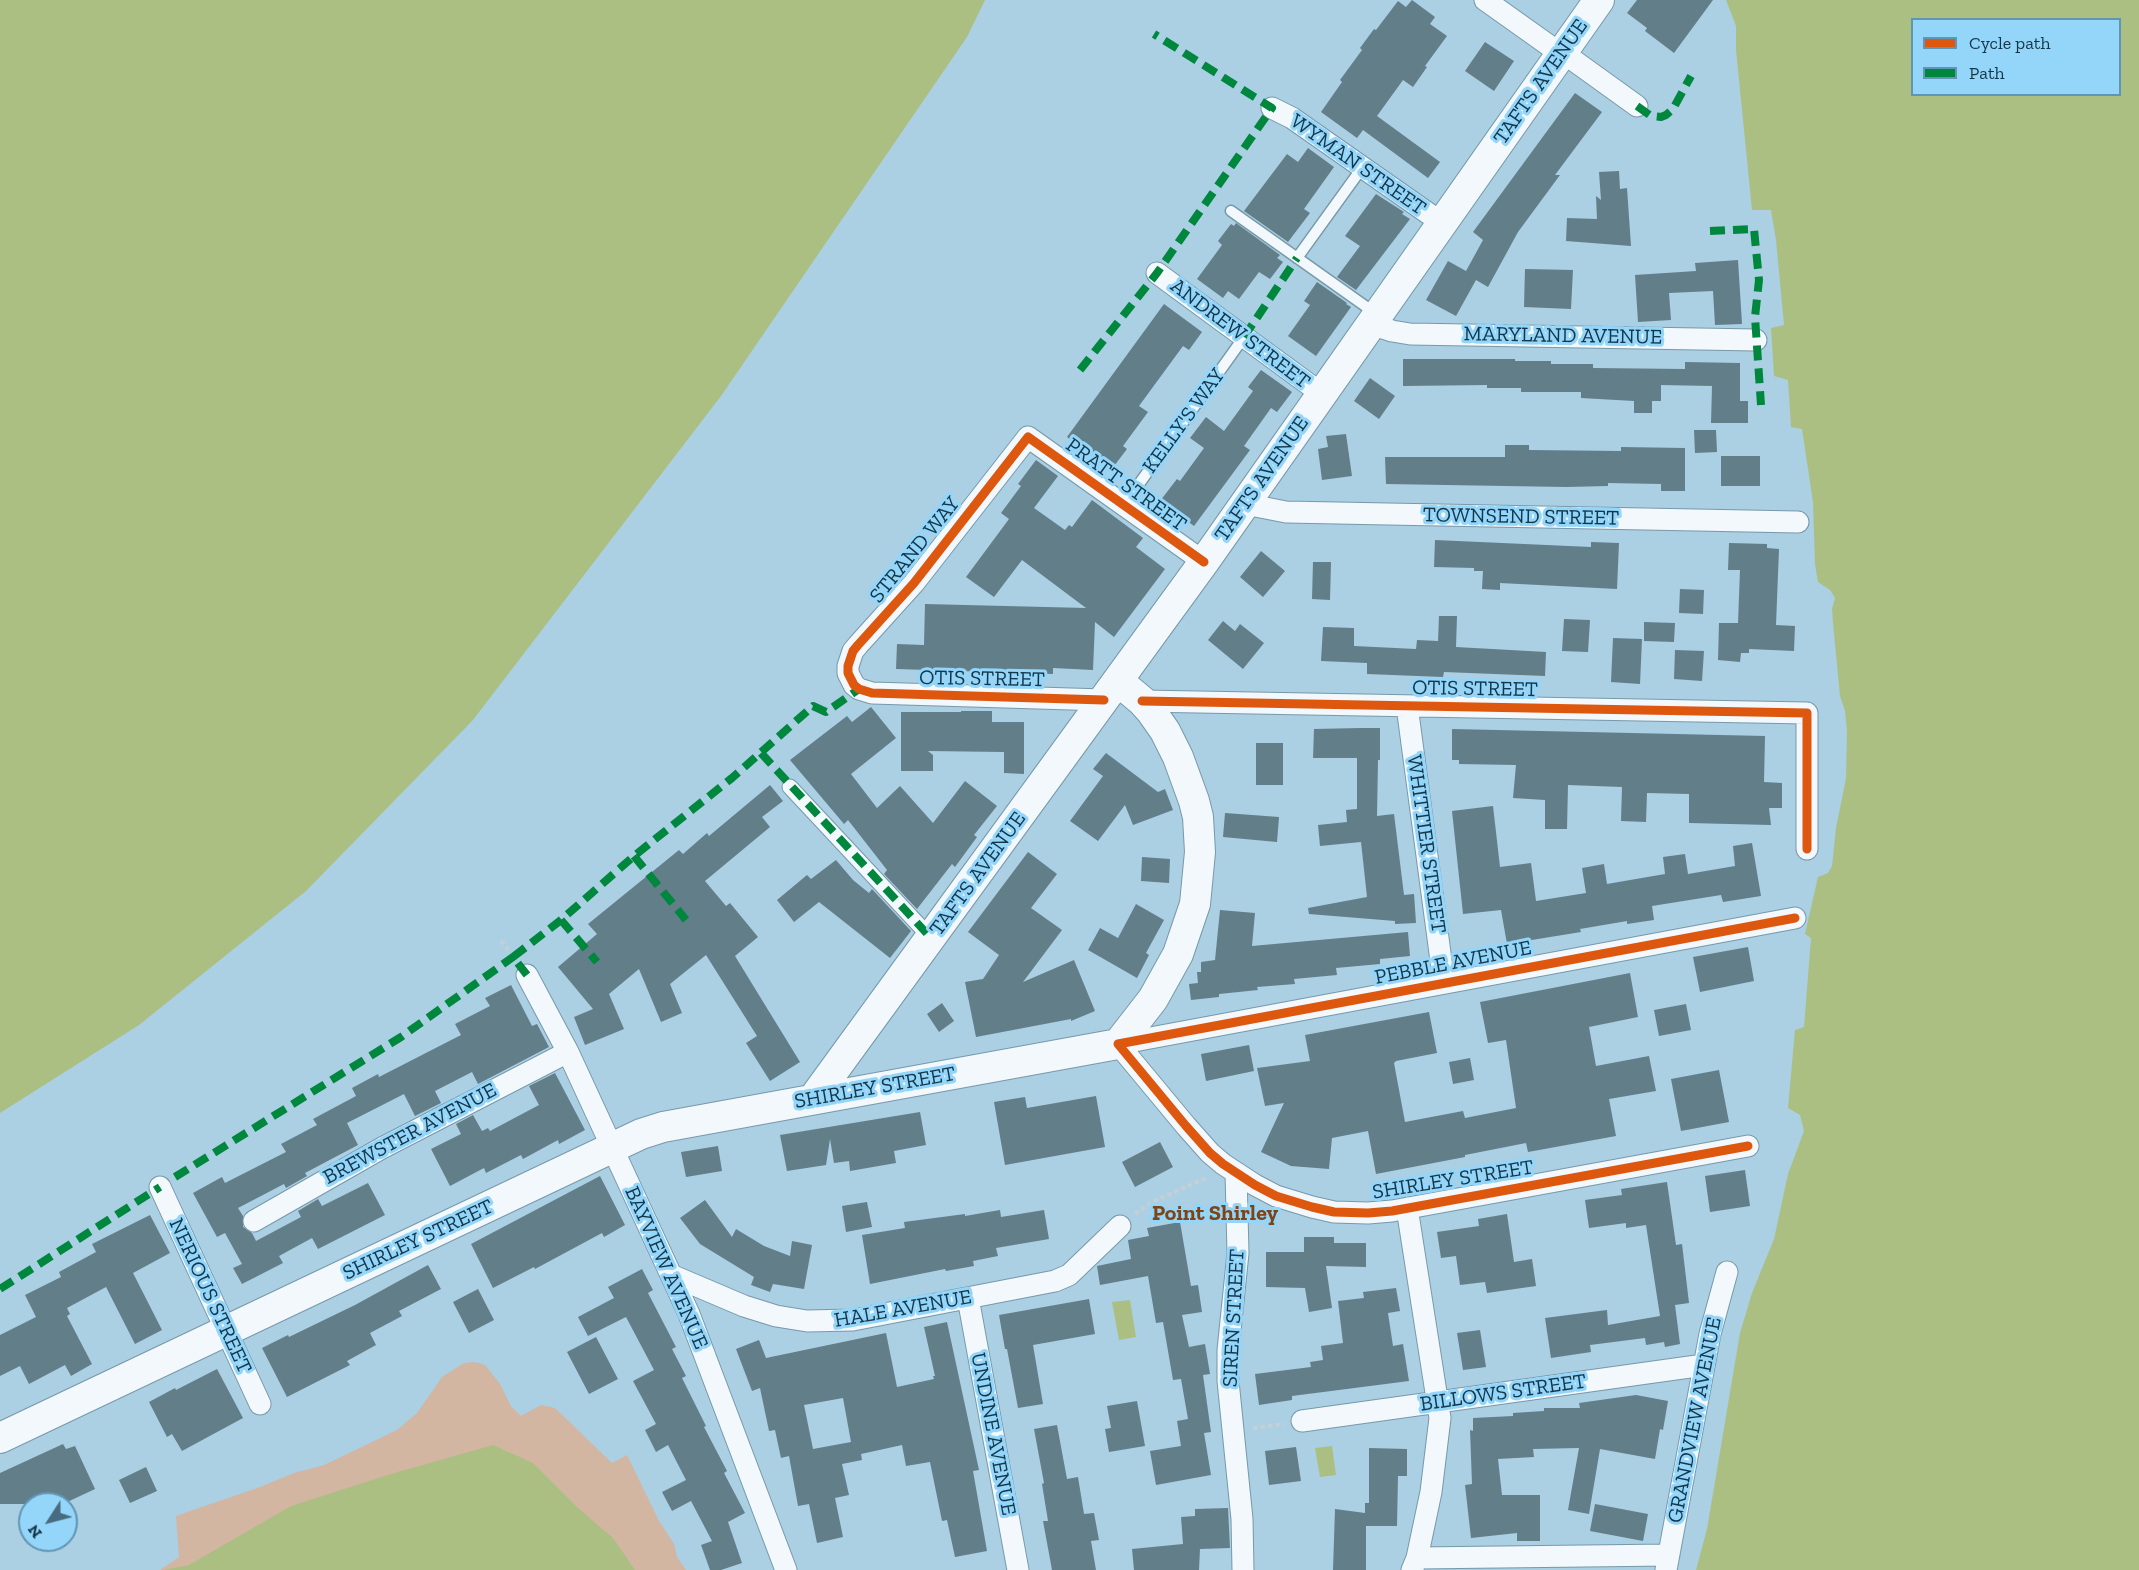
<!DOCTYPE html>
<html>
<head>
<meta charset="utf-8">
<style>
  body { margin:0 }
  #map { position:relative; width:2139px; height:1570px; overflow:hidden; background:#abcfe3; font-family:"Zilla Slab",serif }
  canvas { display:block }
  .legend { position:absolute; left:1911px; top:18px; width:210px; height:78px; box-sizing:border-box; background:#94d5fa; border:2px solid #6096b3; margin:0; padding:8px 10px; list-style:none; font-size:18px; color:#133749 }
  .legend li { display:flex; align-items:center; gap:12px; height:30px }
  .legend b { width:30px; border:2px solid #6096b3 }
  .north { position:absolute; left:18px; top:1492px; width:60px; height:60px; box-sizing:border-box; background:#94d5fa; border:2px solid #6096b3; border-radius:50%; rotate:234deg; font-size:16px; font-weight:700; line-height:24px; text-align:center; color:#133749 }
  .north::after { content:''; display:block; margin:auto; width:21px; height:27px; background:#486c7f; clip-path:polygon(50% 0,100% 100%,50% 72%,0 100%) }
</style>
</head>
<body>
<div id="map">
<canvas width="2139" height="1570"></canvas>
<ul class="legend">
<li><b style="height:8px;background:#dd570f"></b>Cycle path</li>
<li><b style="height:8px;background:#00873e"></b>Path</li>
</ul>
<div class="north">N</div>
</div>
<script>
const context = document.querySelector('canvas').getContext('2d');
context.lineJoin = 'round';
function fill(path, color) { context.fillStyle = color; context.fill(path, 'evenodd'); }
const toPath = rows => new Path2D(rows.map(r => 'M' + r).join(''));
function trace(path, color, width, dash) { context.strokeStyle = color; context.lineWidth = width; context.lineCap = dash ? 'butt' : 'round'; context.setLineDash(dash || []); context.stroke(path); }
function write(font, color, halo, rows, align = 'center') {
  context.font = font + ' "Zilla Slab",serif'; context.lineWidth = 6; context.setLineDash([]); context.textBaseline = 'middle'; context.strokeStyle = halo; context.fillStyle = color; for (const [text, x, y, turn = 0] of rows) {
    context.save(); context.translate(x, y); context.rotate((+turn || 0) * Math.PI / 180); context.textAlign = isNaN(turn) ? turn : align; if (halo) context.strokeText(text, 0, 0); context.fillText(text, 0, 0); context.restore();
  }
}
fill(toPath([
  [475,1362,485,1365,500,1384,511,1406,521,1416,541,1405,555,1408,612,1463,627,1455,659,1521,674,1544,677,1557,686,1570,160,1570,179,1557,176,1516,260,1487,294,1473,324,1465,397,1430,417,1413,442,1377,464,1363]
]), '#d2b6a1');
fill(toPath([
  [0,0,985,0,967,37,721,396,473,720,306,891,139,1025,0,1113],
  [1726,0,2139,0,2139,1570,1696,1570,1707,1529,1740,1333,1752,1293,1774,1239,1788,1174,1804,1131,1800,1115,1788,1108,1795,1030,1804,1027,1811,938,1805,934,1818,877,1828,873,1832,866,1836,828,1846,778,1847,731,1845,711,1840,696,1833,623,1832,609,1835,598,1830,590,1818,582,1815,564,1813,502,1802,429,1791,427,1788,380,1774,376,1771,328,1784,325,1776,240,1771,210,1752,210,1736,50,1736,26],
  [1912,20,2120,20,2120,94,1912,94],
  [1130,1300,1136,1337,1119,1340,1112,1302],
  [493,1445,533,1463,578,1508,613,1538,635,1570,163,1570,189,1565,291,1506,391,1474],
  [1332,1446,1336,1475,1320,1477,1315,1448]
]), '#acbf83');
fill(toPath([
  [1412,0,1435,17,1430,24,1447,36,1425,66,1427,67,1413,87,1403,80,1377,116,1440,162,1428,178,1363,130,1357,138,1321,112,1342,82,1340,80,1362,50,1360,48,1374,29,1376,30,1398,1,1406,7],
  [1637,0,1713,0,1674,53,1645,31,1647,28,1627,13],
  [1485,42,1514,61,1494,91,1465,71],
  [1575,93,1602,112,1555,175,1560,175,1518,232,1488,287,1476,280,1456,316,1426,300,1448,261,1466,271,1483,240,1473,232],
  [1308,148,1334,167,1304,209,1310,213,1288,242,1244,211,1287,154,1298,162],
  [1619,171,1620,189,1627,188,1631,246,1566,241,1567,218,1597,219,1596,196,1601,200,1599,172],
  [1376,194,1404,212,1402,214,1410,219,1356,290,1337,277,1360,246,1345,236],
  [1236,223,1280,255,1277,258,1283,262,1270,279,1259,272,1239,299,1228,291,1223,298,1197,279,1222,245,1218,241,1231,224,1234,226],
  [1738,260,1742,324,1715,325,1713,291,1669,293,1671,320,1638,322,1635,275,1696,271,1695,263],
  [1525,269,1573,270,1571,309,1524,307],
  [1317,282,1347,303,1346,304,1351,307,1316,356,1288,336,1310,305,1304,301],
  [1164,304,1202,332,1189,350,1183,346,1139,406,1148,412,1123,446,1127,449,1111,470,1067,437],
  [1403,359,1515,359,1515,361,1551,361,1551,364,1593,364,1593,368,1685,369,1685,362,1740,363,1740,401,1748,401,1748,423,1711,423,1712,386,1661,385,1661,401,1652,401,1652,413,1634,413,1634,401,1581,398,1581,392,1521,392,1521,388,1487,388,1487,385,1403,386],
  [1261,370,1292,392,1277,412,1271,408,1244,446,1250,450,1194,526,1160,501,1177,479,1180,481,1204,448,1190,438,1206,417,1224,431,1253,391,1248,387],
  [1370,378,1395,396,1379,419,1354,401],
  [1694,430,1716,430,1717,452,1695,453],
  [1346,434,1352,476,1322,480,1318,449,1328,447,1326,436],
  [1505,445,1529,445,1529,450,1621,451,1621,447,1685,448,1685,491,1661,491,1661,484,1608,483,1608,486,1566,487,1386,484,1385,457,1505,457],
  [1721,456,1760,456,1760,486,1721,486],
  [1036,460,1058,476,1034,508,1065,530,1069,525,1072,527,1092,500,1143,538,1136,547,1165,569,1114,637,1095,622,1093,670,1053,668,1053,674,896,669,897,644,924,645,925,604,1086,608,1022,560,994,597,966,577,1009,519,1001,513,1021,486,1018,484],
  [1435,540,1591,547,1591,542,1619,543,1617,589,1500,583,1500,590,1482,589,1483,571,1474,571,1474,568,1434,567],
  [1729,543,1767,544,1767,548,1779,549,1776,625,1795,626,1794,651,1749,649,1749,653,1741,653,1740,662,1718,660,1719,623,1738,623,1740,570,1728,570],
  [1261,551,1285,571,1263,597,1240,577],
  [1313,562,1331,562,1330,600,1312,599],
  [1680,589,1704,590,1703,614,1679,613],
  [1439,616,1457,616,1456,647,1546,652,1545,676,1444,672,1443,677,1367,674,1367,663,1321,661,1323,627,1354,628,1354,646,1416,649,1417,640,1438,641],
  [1564,619,1590,620,1588,652,1562,651],
  [1223,621,1235,631,1240,624,1264,643,1243,669,1208,640],
  [1644,622,1675,623,1674,642,1644,641],
  [1613,638,1642,639,1640,684,1611,682],
  [1675,650,1704,651,1702,681,1674,679],
  [871,707,896,738,851,774,877,808,900,786,933,823,965,781,997,806,974,835,977,837,955,867,952,864,917,909,884,874,887,870,848,820,844,824,790,760,847,716,852,722],
  [961,711,992,711,992,722,1024,722,1024,774,1004,773,1004,752,928,751,933,755,933,771,901,771,901,712,961,712],
  [1361,728,1380,728,1380,760,1378,760,1377,816,1394,814,1404,895,1414,894,1416,923,1395,924,1395,921,1309,914,1308,908,1367,897,1361,842,1320,846,1318,825,1347,822,1346,810,1357,809,1357,758,1313,758,1314,729],
  [1452,729,1765,736,1764,782,1782,783,1782,808,1769,808,1771,825,1689,823,1689,794,1647,793,1646,822,1621,821,1622,787,1568,785,1567,829,1545,829,1545,800,1513,798,1516,765,1459,764,1459,760,1452,760],
  [1256,743,1283,743,1283,785,1256,785],
  [1106,753,1158,792,1165,789,1173,810,1133,825,1125,805,1098,841,1070,821,1103,776,1093,769],
  [770,785,783,801,762,817,770,827,705,881,726,906,730,903,758,937,735,956,800,1062,770,1081,746,1043,757,1036,706,955,670,984,682,1013,661,1022,639,969,609,994,624,1029,585,1045,574,1017,593,1009,558,967,597,934,588,924,679,850,683,854,707,833,709,836],
  [1493,806,1500,867,1531,863,1536,901,1586,893,1582,868,1604,864,1607,884,1665,874,1663,857,1685,854,1688,874,1735,866,1733,846,1752,843,1761,896,1723,902,1721,895,1652,906,1654,920,1627,924,1627,921,1580,929,1581,932,1507,944,1501,910,1463,914,1452,811],
  [1225,813,1279,817,1277,842,1223,837],
  [1028,852,1057,874,1031,908,1062,930,1023,982,1074,960,1095,1011,1071,1021,1071,1019,976,1037,965,982,983,979,999,955,968,932],
  [1142,857,1170,859,1169,883,1141,881],
  [836,860,853,880,869,893,872,889,911,931,890,958,819,902,794,922,777,900,807,875,811,879],
  [1136,904,1164,920,1146,953,1149,955,1137,978,1088,950,1100,928,1118,938],
  [1220,910,1255,913,1252,946,1408,932,1410,956,1380,959,1380,964,1336,968,1337,975,1294,979,1295,984,1257,987,1258,990,1219,994,1219,997,1191,1000,1189,984,1198,983,1197,972,1201,972,1201,962,1215,960],
  [1748,947,1754,981,1700,992,1693,957],
  [1630,973,1638,1017,1589,1027,1596,1066,1649,1056,1656,1091,1609,1099,1616,1136,1528,1152,1526,1143,1465,1155,1465,1157,1376,1174,1368,1131,1332,1138,1329,1169,1291,1166,1261,1152,1284,1103,1265,1106,1257,1068,1310,1061,1305,1035,1429,1012,1437,1053,1396,1061,1394,1063,1405,1122,1463,1111,1465,1118,1516,1108,1506,1040,1488,1043,1480,1002],
  [511,985,532,1026,537,1024,549,1047,478,1084,472,1072,435,1091,441,1103,415,1116,404,1094,347,1123,358,1145,305,1173,307,1176,286,1188,284,1184,238,1208,243,1216,243,1227,252,1233,256,1241,301,1217,298,1211,318,1199,322,1206,368,1183,385,1215,318,1249,312,1238,279,1256,283,1263,242,1284,233,1268,242,1264,225,1233,217,1237,193,1193,222,1177,225,1183,286,1152,281,1144,317,1125,313,1119,356,1096,352,1088,378,1074,379,1077,461,1035,455,1024,490,1006,485,998],
  [942,1003,954,1021,939,1032,927,1014],
  [1686,1004,1691,1030,1659,1036,1654,1010],
  [1249,1045,1254,1071,1206,1081,1201,1054],
  [1470,1058,1474,1080,1453,1084,1449,1062],
  [1719,1070,1729,1122,1681,1131,1671,1079],
  [555,1073,585,1130,559,1144,558,1140,523,1159,521,1155,486,1173,484,1168,450,1186,431,1149,461,1134,456,1124,473,1115,482,1131,488,1128,490,1131,539,1105,529,1086],
  [1096,1096,1105,1147,1005,1165,994,1102,1025,1097,1027,1108],
  [920,1112,926,1145,894,1151,896,1163,850,1171,849,1161,834,1163,830,1139,826,1165,787,1171,780,1135],
  [1160,1142,1173,1167,1135,1187,1122,1162],
  [718,1146,722,1171,686,1177,681,1152],
  [1745,1170,1750,1206,1710,1212,1705,1176],
  [600,1176,625,1225,604,1237,602,1233,535,1269,534,1267,493,1288,471,1244],
  [1667,1182,1676,1245,1682,1244,1689,1303,1675,1305,1680,1344,1665,1347,1664,1342,1646,1345,1645,1338,1590,1345,1591,1352,1551,1358,1545,1318,1607,1310,1608,1325,1660,1316,1646,1225,1626,1228,1626,1223,1589,1228,1585,1200,1622,1195,1621,1189],
  [705,1200,732,1237,736,1229,764,1246,790,1256,792,1241,812,1245,804,1289,773,1284,770,1292,751,1285,754,1277,700,1244,680,1218],
  [867,1202,872,1227,846,1232,842,1206],
  [1000,1210,1001,1217,1044,1210,1049,1239,996,1248,998,1256,973,1261,974,1266,946,1271,945,1269,870,1284,862,1235,905,1228,904,1222,965,1214,965,1216],
  [1507,1214,1514,1262,1532,1259,1536,1286,1487,1293,1485,1282,1460,1285,1456,1256,1441,1258,1437,1232,1479,1226,1478,1219],
  [150,1215,170,1253,133,1273,162,1330,135,1344,106,1287,67,1308,70,1314,67,1316,92,1364,71,1376,65,1365,29,1384,20,1366,0,1376,0,1335,36,1317,25,1295,61,1277,59,1272,96,1252,92,1244],
  [1180,1222,1191,1286,1198,1285,1202,1312,1182,1315,1189,1347,1205,1344,1210,1374,1203,1375,1211,1432,1204,1433,1211,1475,1156,1485,1150,1451,1181,1446,1177,1421,1188,1419,1181,1379,1173,1380,1163,1322,1156,1323,1148,1276,1100,1285,1097,1266,1131,1259,1128,1240,1149,1236,1147,1228],
  [1304,1237,1334,1237,1334,1243,1366,1243,1366,1267,1326,1266,1332,1308,1309,1312,1305,1288,1266,1287,1266,1252,1304,1252],
  [428,1265,441,1289,399,1311,402,1316,370,1333,376,1345,347,1361,350,1365,287,1397,262,1348,288,1335,289,1337,355,1305],
  [642,1269,653,1290,648,1293,676,1347,672,1349,686,1376,682,1378,706,1426,704,1427,727,1471,724,1473,745,1513,728,1522,742,1563,721,1570,710,1570,701,1545,712,1541,691,1501,672,1511,662,1492,686,1480,668,1445,656,1452,645,1430,656,1424,633,1381,654,1370,626,1317,588,1336,578,1317,614,1298,608,1287],
  [1396,1288,1400,1311,1388,1313,1393,1346,1403,1344,1409,1381,1292,1396,1292,1400,1259,1405,1255,1374,1311,1367,1310,1362,1323,1360,1321,1346,1343,1343,1338,1301,1364,1298,1363,1292],
  [478,1289,494,1320,469,1333,453,1302],
  [1089,1299,1095,1334,1033,1345,1043,1404,1018,1408,1007,1349,1005,1349,999,1315],
  [947,1322,979,1470,973,1471,987,1551,955,1557,947,1520,942,1521,930,1462,906,1466,902,1445,861,1454,862,1460,842,1464,849,1495,835,1498,843,1537,817,1543,809,1504,798,1506,789,1456,781,1458,775,1430,769,1431,760,1388,752,1391,736,1349,759,1340,766,1358,886,1333,897,1387,934,1379,933,1376,935,1376,924,1327],
  [843,1398,851,1442,813,1449,804,1405],
  [1480,1330,1486,1367,1463,1370,1457,1333],
  [596,1337,618,1379,589,1394,567,1352],
  [217,1369,243,1418,182,1451,172,1434,167,1437,149,1402,175,1388,176,1390],
  [1636,1395,1668,1401,1663,1430,1660,1429,1655,1459,1600,1449,1589,1514,1568,1510,1579,1448,1533,1449,1534,1457,1498,1459,1502,1495,1540,1495,1540,1541,1517,1541,1517,1533,1471,1538,1465,1485,1472,1484,1470,1430,1473,1431,1473,1418,1513,1416,1513,1413,1544,1411,1544,1408,1580,1408,1579,1403],
  [1137,1401,1145,1446,1109,1452,1105,1429,1111,1428,1107,1406],
  [1057,1425,1067,1479,1078,1477,1084,1514,1094,1513,1099,1540,1091,1541,1096,1570,1052,1570,1043,1521,1048,1521,1042,1484,1044,1483,1034,1429],
  [63,1444,66,1449,75,1446,95,1489,63,1504,0,1504,0,1473],
  [1296,1447,1301,1481,1269,1485,1265,1451],
  [1369,1448,1407,1449,1407,1476,1398,1476,1397,1526,1366,1526,1366,1570,1333,1570,1335,1509,1365,1513,1365,1503,1369,1503],
  [146,1467,157,1491,130,1503,119,1480],
  [1595,1504,1648,1514,1643,1541,1590,1531],
  [1228,1508,1230,1548,1200,1549,1199,1570,1134,1570,1132,1549,1183,1544,1181,1517,1195,1516,1195,1509]
]), '#627e89');
const service = toPath([
  [1231,211,1375,313],
  [1297,258,1362,168],
  [1124,505,1244,337]
]);
const pedestrian = toPath([
  [790,787,931,938]
]);
const minor = toPath([
  [1485,0,1561,54],
  [1562,52,1637,106],
  [1272,108,1292,118,1442,223],
  [1157,273,1322,394],
  [1371,324,1392,331,1410,334,1756,340],
  [1245,504,1286,512,1798,522],
  [1104,700,872,693,859,689,854,685,848,673,848,666,853,651,858,645,914,583,1028,437,1204,562],
  [1142,701,1807,713,1807,849],
  [1407,706,1444,983],
  [527,975,568,1052,689,1314,786,1570],
  [1748,1146,1392,1211,1368,1213,1334,1212,1312,1207,1276,1196,1255,1185,1223,1164,1210,1153,1186,1126,1118,1044,1795,918],
  [1236,1173,1238,1253,1228,1350,1228,1381,1242,1519,1243,1570],
  [160,1187,260,1404],
  [1407,1208,1440,1418,1431,1492,1417,1558,1412,1570],
  [254,1221,382,1148,568,1052],
  [671,1275,744,1306,776,1316,807,1321,853,1320,1055,1281,1069,1275,1120,1226],
  [968,1298,1018,1570],
  [1302,1421,1704,1365],
  [1417,1558,1669,1555],
  [1666,1570,1710,1334,1727,1272]
]);
const secondary = toPath([
  [813,1099,1204,562,1599,0],
  [0,1438,641,1134,663,1127,1118,1044,1153,999,1178,954,1195,904,1200,852,1198,817,1194,801,1178,757,1165,731,1151,711,1142,701,1118,681]
]);
trace(service, '#79a', 13);
trace(pedestrian, '#79a', 17);
trace(minor, '#79a', 23);
trace(secondary, '#79a', 32);
trace(toPath([
  [501,941,508,950],
  [1135,1214,1154,1201,1208,1177],
  [1253,1428,1284,1424]
]), '#c4d0d6', 4, [4.5, 3]);
trace(service, '#f2f8fb', 10);
trace(pedestrian, '#f2f8fb', 15);
trace(minor, '#f2f8fb', 21);
trace(secondary, '#f2f8fb', 30);
trace(toPath([
  [1637,106,1651,116,1661,117,1666,115,1673,109,1691,76],
  [1710,231,1754,229,1759,280,1755,317,1761,405],
  [1244,337,1297,258],
  [1080,370,1157,273,1272,108,1154,34],
  [761,753,931,938],
  [634,856,686,920],
  [561,920,597,962],
  [527,975,513,957,561,920,634,856,732,778,813,706,826,712,859,689],
  [175,1177,401,1037,513,957,508,950],
  [0,1289,160,1187]
]), '#00873e', 8, [15, 8]);
trace(toPath([
  [1104,700,872,693,859,689,854,685,848,673,848,666,853,651,858,645,914,583,1028,437,1204,562],
  [1142,701,1807,713,1807,849],
  [1748,1146,1392,1211,1368,1213,1334,1212,1312,1207,1276,1196,1255,1185,1223,1164,1210,1153,1186,1126,1118,1044,1795,918]
]), '#dd570f', 9);
write('21px', '#133749', '#94d5fa', [
  ["TAFTS AVENUE",1541,82,-55],
  ["WYMAN STREET",1358,165,35],
  ["ANDREW STREET",1240,334,37],
  ["MARYLAND AVENUE",1563,336,1],
  ["KELLY'S WAY",1184,421,-54],
  ["TAFTS AVENUE",1262,479,-55],
  ["PRATT STREET",1126,485,36],
  ["TOWNSEND STREET",1521,517,1],
  ["STRAND WAY",915,550,-51],
  ["OTIS STREET",982,679,1],
  ["OTIS STREET",1475,689,1],
  ["WHITTIER STREET",1426,844,82],
  ["TAFTS AVENUE",978,874,-54],
  ["PEBBLE AVENUE",1453,963,-11],
  ["SHIRLEY STREET",875,1088,-10],
  ["BREWSTER AVENUE",410,1134,-28],
  ["SHIRLEY STREET",1453,1180,-9],
  ["SHIRLEY STREET",418,1240,-25],
  ["BAYVIEW AVENUE",666,1268,66],
  ["NERIOUS STREET",210,1296,65],
  ["HALE AVENUE",903,1309,-10],
  ["SIREN STREET",1234,1318,-87],
  ["BILLOWS STREET",1503,1393,-8],
  ["GRANDVIEW AVENUE",1695,1420,-79],
  ["UNDINE AVENUE",993,1434,79]
]);
write('bold 22px', '#7f4415', '#94d5fa', [
  ["Point Shirley",1215,1214]
]);
</script>
</body>
</html>
